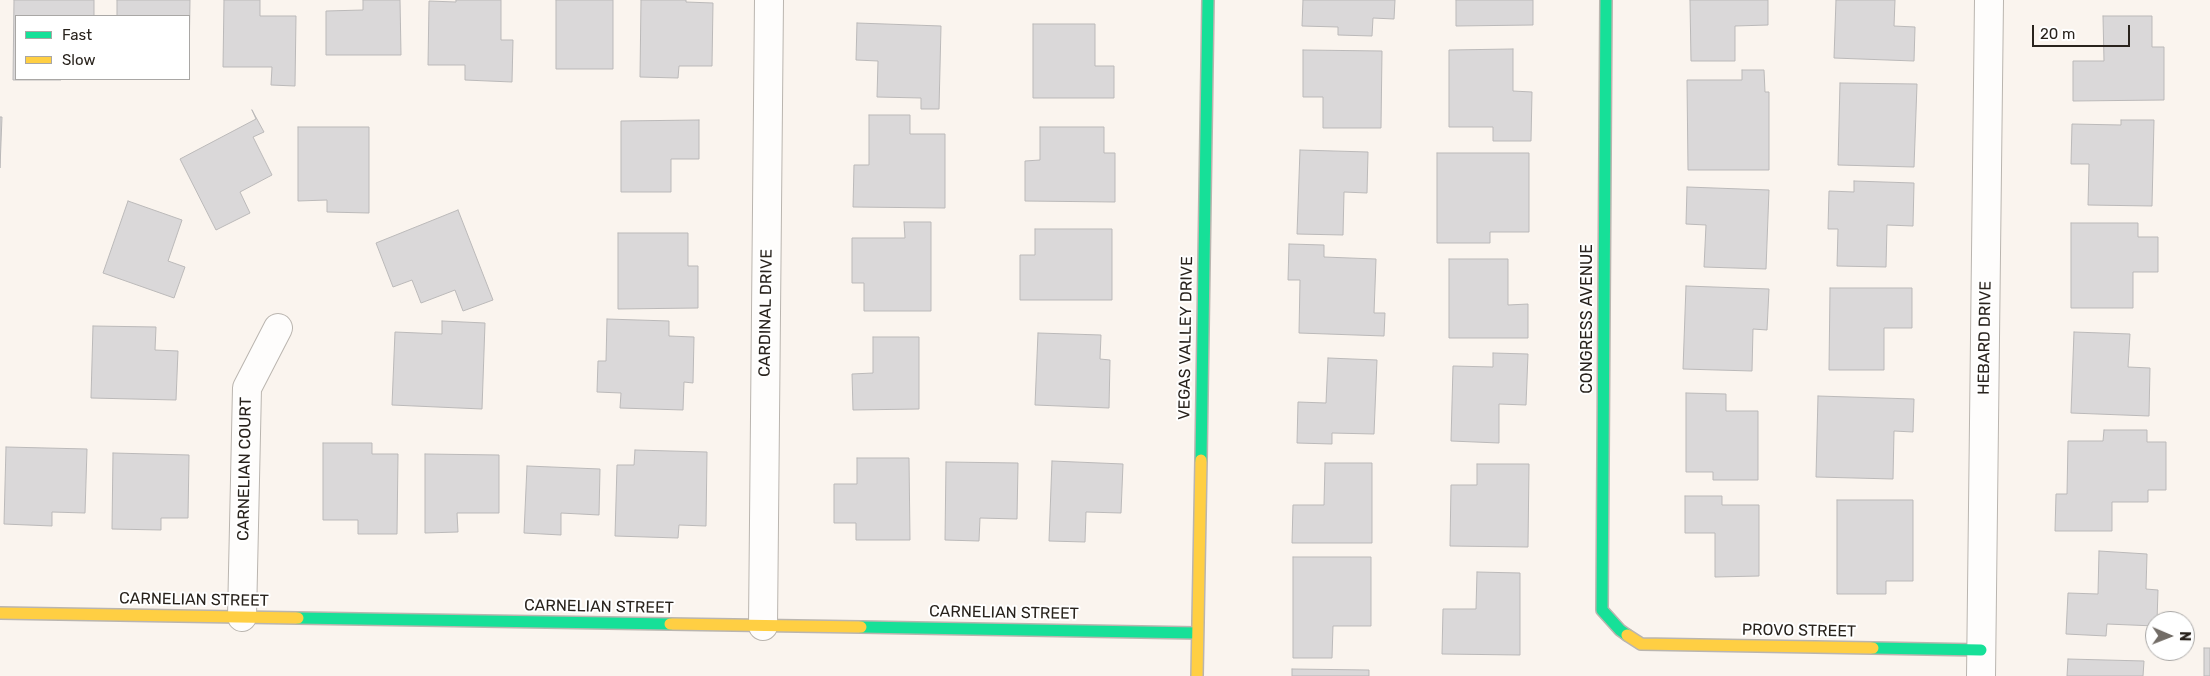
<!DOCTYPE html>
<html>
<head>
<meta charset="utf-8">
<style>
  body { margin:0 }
  #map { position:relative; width:2210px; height:676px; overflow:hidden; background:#faf4ee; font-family:Rubik,sans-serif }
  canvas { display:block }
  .legend { position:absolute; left:15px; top:15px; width:175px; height:65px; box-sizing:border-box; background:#fff; border:1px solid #a9a7a5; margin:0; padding:6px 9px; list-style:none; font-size:15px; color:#29231d }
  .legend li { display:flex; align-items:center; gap:10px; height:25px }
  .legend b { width:25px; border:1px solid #a9a7a5 }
  .north { position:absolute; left:2145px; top:611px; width:50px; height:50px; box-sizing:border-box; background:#fff; border:1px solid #a9a7a5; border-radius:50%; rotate:91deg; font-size:14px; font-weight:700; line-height:20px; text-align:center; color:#29231d }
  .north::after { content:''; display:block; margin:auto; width:18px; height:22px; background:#726c66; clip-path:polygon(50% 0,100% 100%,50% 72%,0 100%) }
  .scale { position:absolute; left:2032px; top:25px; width:98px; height:22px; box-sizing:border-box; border:2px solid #29231d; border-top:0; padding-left:6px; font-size:15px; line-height:18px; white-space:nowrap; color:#29231d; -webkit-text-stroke:4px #fff; paint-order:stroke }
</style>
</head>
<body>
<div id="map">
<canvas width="2210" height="676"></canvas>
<ul class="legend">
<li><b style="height:6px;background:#16e098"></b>Fast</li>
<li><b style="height:6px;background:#ffcf43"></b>Slow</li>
</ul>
<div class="north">N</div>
<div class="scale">20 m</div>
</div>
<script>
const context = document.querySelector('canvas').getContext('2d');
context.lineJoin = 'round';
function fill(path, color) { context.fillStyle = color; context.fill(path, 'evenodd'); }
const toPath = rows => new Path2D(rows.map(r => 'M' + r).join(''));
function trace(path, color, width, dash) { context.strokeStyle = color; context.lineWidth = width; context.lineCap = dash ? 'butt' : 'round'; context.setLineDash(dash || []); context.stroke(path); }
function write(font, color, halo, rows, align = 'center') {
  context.font = font + ' Rubik,sans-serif'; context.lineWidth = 4; context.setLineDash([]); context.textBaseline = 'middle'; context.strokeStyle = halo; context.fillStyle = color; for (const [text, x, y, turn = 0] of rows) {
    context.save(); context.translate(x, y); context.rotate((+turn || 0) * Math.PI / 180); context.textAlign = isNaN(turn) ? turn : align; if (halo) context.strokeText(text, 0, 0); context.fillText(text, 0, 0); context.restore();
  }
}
const building = toPath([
  [14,0,94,0,94,16,16,16,16,79,61,79,61,80,13,80,14,0],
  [117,0,190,0,189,63,189,16,117,16,117,0],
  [224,0,260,0,260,16,296,16,295,86,271,85,272,67,223,67,224,0],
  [363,0,400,0,401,55,326,55,326,11,363,10,363,0],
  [456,0,501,0,501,40,513,40,512,82,465,80,465,65,428,65,429,1,456,2,456,0],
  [556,0,613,0,613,69,556,69,556,0],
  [641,0,686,0,686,2,713,3,712,66,679,66,678,78,640,77,641,0],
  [1303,0,1395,0,1394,19,1373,18,1372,36,1338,35,1338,27,1302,26,1303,0],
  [1456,0,1533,0,1533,25,1456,26,1456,0],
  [1690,0,1768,0,1768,25,1735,26,1735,61,1691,61,1690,0],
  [1836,0,1895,0,1894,26,1915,27,1914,61,1834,58,1836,0],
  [2103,16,2152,16,2152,47,2164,47,2164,100,2073,101,2073,61,2104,61,2103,16],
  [857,23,941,26,939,109,921,109,921,98,877,97,878,61,856,60,857,23],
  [1033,24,1095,24,1095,66,1114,66,1114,98,1033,98,1033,24],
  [1513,49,1513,91,1532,92,1531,141,1493,141,1493,127,1449,127,1449,50,1513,49],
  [1303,50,1382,51,1381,128,1323,128,1323,97,1303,97,1303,50],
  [1742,70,1764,70,1765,92,1769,92,1769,170,1688,170,1687,80,1742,80,1742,70],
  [1840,83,1917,84,1914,167,1838,165,1840,83],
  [252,110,264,132,253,137,272,175,240,192,250,213,216,230,180,159,256,119,252,110],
  [869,115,910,115,910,134,945,134,945,208,853,207,854,165,869,165,869,115],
  [0,117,2,117,0,168,0,117],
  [699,120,699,159,671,159,671,192,621,192,621,121,699,120],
  [2121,120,2154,120,2152,206,2088,205,2089,164,2071,164,2072,124,2121,125,2121,120],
  [298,127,369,127,369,213,327,212,327,200,298,201,298,127],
  [1040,127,1104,127,1104,153,1115,153,1115,202,1025,201,1025,161,1040,160,1040,127],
  [1300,150,1368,152,1367,193,1344,192,1343,235,1297,234,1300,150],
  [1437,153,1529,153,1529,232,1490,232,1490,243,1437,243,1437,153],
  [1854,181,1914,183,1913,226,1887,225,1886,267,1837,266,1838,229,1828,229,1829,191,1854,192,1854,181],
  [1687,187,1769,190,1766,269,1704,267,1706,225,1686,224,1687,187],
  [128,201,182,220,168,261,185,267,174,298,103,273,128,201],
  [458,210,493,300,463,311,455,290,421,303,412,280,393,287,376,243,458,210],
  [904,222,931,222,931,311,864,311,864,283,852,283,852,238,905,238,904,222],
  [2071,223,2138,223,2138,237,2158,237,2158,272,2133,272,2133,308,2071,308,2071,223],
  [1035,229,1112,229,1112,300,1020,300,1020,255,1035,255,1035,229],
  [618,233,688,233,688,266,698,266,698,308,618,309,618,233],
  [1289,244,1324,245,1324,257,1376,259,1374,313,1385,313,1384,336,1299,333,1300,280,1288,280,1289,244],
  [1449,259,1508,259,1508,305,1528,304,1528,338,1449,338,1449,259],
  [1686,286,1769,289,1767,330,1753,329,1752,371,1683,369,1686,286],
  [1830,288,1912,288,1912,328,1884,328,1884,370,1829,370,1830,288],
  [607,319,669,321,669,336,694,337,693,383,684,382,683,410,620,408,621,393,597,392,598,361,606,361,607,319],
  [442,321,485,323,482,409,392,405,395,332,442,334,442,321],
  [93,326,156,327,155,350,178,351,176,400,91,398,93,326],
  [2074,332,2130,334,2128,367,2150,368,2149,416,2071,413,2074,332],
  [1038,333,1101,335,1100,359,1110,360,1109,408,1035,405,1038,333],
  [873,337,919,337,919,409,853,410,852,374,873,373,873,337],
  [1493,353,1528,354,1526,405,1499,404,1499,443,1451,441,1453,366,1493,367,1493,353],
  [1328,358,1377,360,1374,434,1332,433,1332,444,1297,443,1298,402,1326,403,1328,358],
  [1686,393,1726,394,1726,411,1758,411,1758,480,1713,480,1713,472,1686,472,1686,393],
  [1818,396,1914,399,1913,432,1894,431,1893,479,1816,477,1818,396],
  [2104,430,2147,430,2147,442,2166,442,2166,490,2148,490,2148,502,2112,502,2112,531,2055,531,2056,494,2067,494,2068,441,2103,441,2104,430],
  [323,443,372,443,372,454,398,454,397,534,358,534,358,520,323,520,323,443],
  [6,447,87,449,85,513,52,512,52,526,4,524,6,447],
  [635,450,707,452,706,526,679,525,678,538,615,536,617,465,634,465,635,450],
  [113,453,189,455,188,518,161,518,161,530,112,529,113,453],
  [425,454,499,455,499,513,457,513,458,532,425,533,425,454],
  [857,458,909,458,910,540,856,540,856,523,834,523,834,484,857,484,857,458],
  [1052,461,1123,464,1121,513,1086,512,1085,542,1049,541,1052,461],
  [946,462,1018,463,1017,519,980,518,979,541,945,540,946,462],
  [1325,463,1372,463,1372,543,1292,543,1293,505,1324,505,1325,463],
  [1477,464,1529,464,1528,547,1450,546,1451,485,1477,485,1477,464],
  [527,466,600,469,599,515,561,513,561,535,524,533,527,466],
  [1685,496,1722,496,1722,505,1759,505,1759,576,1715,577,1715,533,1685,533,1685,496],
  [1837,500,1913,500,1913,581,1886,581,1886,594,1837,594,1837,500],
  [2099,551,2147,554,2146,589,2158,590,2157,621,2155,621,2155,626,2107,624,2106,636,2066,634,2068,593,2098,594,2099,551],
  [1293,557,1371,557,1371,626,1333,626,1332,658,1293,658,1293,557],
  [1477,572,1520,573,1520,655,1442,654,1443,609,1476,609,1477,572],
  [2204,648,2210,648,2210,676,2204,676,2204,648],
  [2068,659,2144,661,2143,676,2067,676,2068,659],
  [1292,669,1369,670,1369,676,1292,676,1292,669]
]);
fill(building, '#dad8d9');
trace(building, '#bbb9b9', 1);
const street = toPath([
  [242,617,247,388,278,328],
  [763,626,769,0],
  [1981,676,1989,0]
]);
const fast = toPath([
  [1606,0,1602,610,1620,630,1627,635],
  [1201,460,1208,0],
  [298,618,670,624],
  [861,627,1197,633],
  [1873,648,1981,650]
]);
const slow = toPath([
  [0,613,298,618],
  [670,624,861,627],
  [1627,635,1641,644,1873,648],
  [1197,676,1201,460]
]);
trace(street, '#bab5af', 30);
trace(fast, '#bab5af', 14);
trace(slow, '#bab5af', 14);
trace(street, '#fefdfc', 28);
trace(fast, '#16e098', 11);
trace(slow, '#ffcf43', 11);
write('16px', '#29231d', '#fff', [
  ["CARDINAL DRIVE",766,313,-89],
  ["CONGRESS AVENUE",1587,319,-90],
  ["VEGAS VALLEY DRIVE",1186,338,-89],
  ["HEBARD DRIVE",1985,338,-89],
  ["CARNELIAN COURT",245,469,-89],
  ["CARNELIAN STREET",194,600,1],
  ["CARNELIAN STREET",599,607,1],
  ["CARNELIAN STREET",1004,613,1],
  ["PROVO STREET",1799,631,1]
]);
</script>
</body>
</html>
